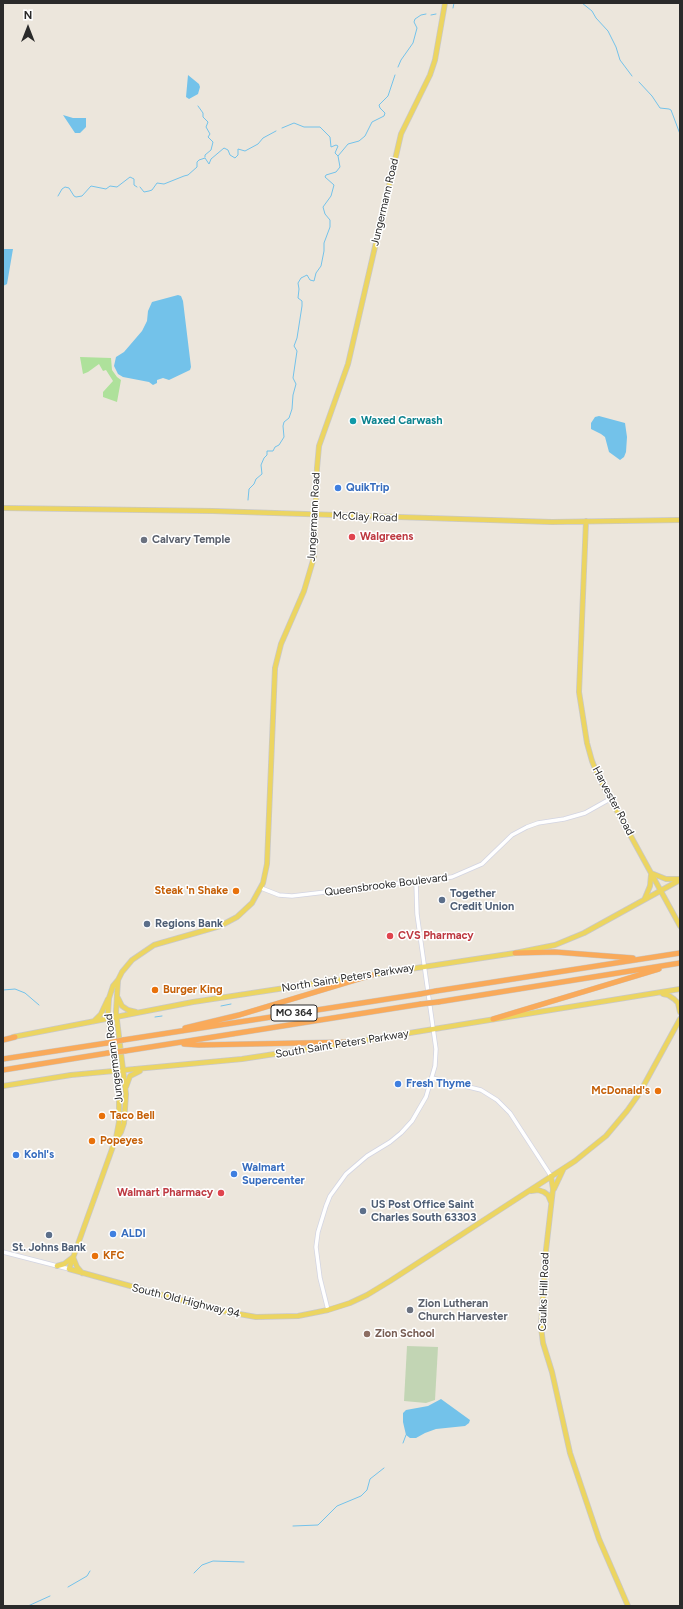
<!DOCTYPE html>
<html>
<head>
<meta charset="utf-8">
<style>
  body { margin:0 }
  #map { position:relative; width:683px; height:1609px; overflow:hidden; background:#ece6dc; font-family:Figtree,sans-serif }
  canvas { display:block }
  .frame { position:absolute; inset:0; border:4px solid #2a2a2a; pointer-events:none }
  .north { position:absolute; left:8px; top:8px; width:40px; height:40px; -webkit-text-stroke:3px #fff; paint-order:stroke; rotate:0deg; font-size:11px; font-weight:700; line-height:16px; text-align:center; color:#2a2a2a }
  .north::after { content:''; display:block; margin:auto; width:14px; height:18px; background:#2a2a2a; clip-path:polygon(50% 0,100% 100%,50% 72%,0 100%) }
</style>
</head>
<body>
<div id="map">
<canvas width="683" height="1609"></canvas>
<div class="frame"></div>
<div class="north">N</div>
</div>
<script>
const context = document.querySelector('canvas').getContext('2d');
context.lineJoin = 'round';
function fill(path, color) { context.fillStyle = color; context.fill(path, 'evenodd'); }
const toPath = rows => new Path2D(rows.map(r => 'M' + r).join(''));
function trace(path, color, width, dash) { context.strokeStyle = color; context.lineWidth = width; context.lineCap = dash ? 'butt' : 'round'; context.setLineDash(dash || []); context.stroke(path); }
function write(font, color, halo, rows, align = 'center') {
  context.font = font + ' Figtree,sans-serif'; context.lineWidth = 3; context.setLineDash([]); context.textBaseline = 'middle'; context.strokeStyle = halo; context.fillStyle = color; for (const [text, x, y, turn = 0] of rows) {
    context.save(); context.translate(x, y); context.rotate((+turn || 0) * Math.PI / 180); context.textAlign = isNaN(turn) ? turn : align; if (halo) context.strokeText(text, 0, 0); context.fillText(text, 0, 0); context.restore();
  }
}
fill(toPath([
  [80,357,111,358,112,370,117,377,121,380,117,402,103,397,103,392,113,381,106,370,103,371,99,364,88,372,83,374]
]), '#aee19b');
fill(toPath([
  [407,1346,438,1347,435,1400,426,1403,404,1401]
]), '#c2d5b4');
fill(toPath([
  [188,75,199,84,200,87,198,94,189,99,186,97],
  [63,115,73,118,86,118,86,127,80,133,75,133],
  [3,249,13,249,7,284,3,286],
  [178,295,181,296,183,301,191,367,190,370,169,380,163,378,157,380,157,383,153,385,149,382,123,377,118,374,114,366,116,357,124,352,142,331,147,321,148,311,152,302],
  [599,416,625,423,627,437,626,452,624,457,620,460,609,452,605,437,601,434,591,429,591,423,595,417],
  [441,1399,470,1420,469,1423,465,1426,436,1429,425,1433,416,1438,410,1438,406,1435,403,1422,403,1413,406,1410,428,1406]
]), '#73c2ea');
trace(toPath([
  [582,3,592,11,596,18,608,31,616,47,620,60,632,76],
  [453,8,454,3],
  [431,15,436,14],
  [398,67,401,60,413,43,417,28,414,22,415,19,421,15,426,14],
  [639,82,652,96,660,108,669,109,671,110,680,134],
  [198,106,203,113,203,117,208,122,206,127,210,134,208,137,213,142,211,150,205,155,205,157],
  [282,128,294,123,304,127,320,127,330,137,331,147,336,145,338,146,335,153,338,156,348,144,359,141,365,136,372,122,384,116,385,113,380,108,379,105,388,96,395,75],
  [140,187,144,192,149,191,152,190,157,183,164,184,184,176,188,175,197,167,197,162,199,160,205,158,209,164,211,159,224,148,228,150,230,155,235,158,238,155,238,149,245,151,258,144,263,138,276,131],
  [58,196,62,189,65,187,69,188,74,196,76,197,82,196,91,186,106,189,110,186,117,187,130,177,134,179,134,185,137,187],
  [248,500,249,489,254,484,256,479,262,474,261,465,264,458,267,455,267,451,273,451,275,447,279,445,284,437,283,426,284,422,289,418,292,409,293,395,296,384,293,378,297,351,294,346,297,338,302,306,302,301,298,298,299,289,298,283,301,278,307,275,310,280,314,281,316,273,321,266,324,251,324,243,330,227,330,220,325,214,323,207,331,196,334,185,325,177,326,175,336,172,340,167,338,156],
  [3,990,15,989,25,993,39,1005],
  [221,1006,231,1004],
  [155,1017,162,1016],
  [403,1443,406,1435],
  [293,1526,318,1525,337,1506,361,1496,367,1490,370,1479,384,1468],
  [194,1573,202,1565,213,1561,244,1562],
  [68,1587,87,1576,90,1571],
  [28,1606,50,1596]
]), '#73c2ea', 1);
const minor = toPath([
  [261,888,279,895,292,896,452,877,482,864,512,835,527,827,538,823,564,819,585,813,610,799],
  [432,1078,481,1090,497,1100,510,1113,551,1176],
  [3,1252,69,1269],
  [328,1310,320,1278,316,1247,318,1232,326,1206,330,1196,346,1174,367,1156,390,1142,401,1133,412,1121,426,1097,435,1066,436,1049,417,914,416,882]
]);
const major = toPath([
  [445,3,435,60,430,75,401,134,348,364,319,446,317,468,314,557,304,591,281,644,275,668,267,864,263,883,252,903,237,917,220,926,154,945,132,960,122,972,118,980,113,986,109,998,108,1013,119,1097,119,1122,116,1138,69,1269,217,1310,256,1317,298,1316,328,1310,350,1303,367,1295,390,1281,575,1161,591,1148,606,1136,627,1111,639,1094,680,1019],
  [3,508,213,511,552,522,680,520],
  [586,521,579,692,587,743,592,761,599,778,680,926],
  [651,873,666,879,680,879],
  [645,898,650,886,651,875],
  [663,994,668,995,674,999,678,1003,680,1012],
  [118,998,122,1006,128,1010,136,1012],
  [94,1021,101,1014,108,999],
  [13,1037,193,1002,515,953,555,945,584,933,680,880],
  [348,1043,680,989],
  [3,1086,71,1075,242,1059,340,1044],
  [126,1087,130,1076,140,1071],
  [117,1138,121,1132,124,1123,126,1094,116,1012,118,980],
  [551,1176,553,1189,546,1250,541,1327,543,1343,552,1372,570,1453,599,1539,628,1606],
  [554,1189,563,1170],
  [531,1191,538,1190,544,1192,548,1195,551,1202],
  [73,1257,77,1267,82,1273],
  [57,1266,64,1264,73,1257]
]);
const highway = toPath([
  [515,953,555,952,633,958],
  [436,991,680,953],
  [438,1002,680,963],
  [493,1019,659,969],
  [185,1028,239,1015,372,975],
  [3,1040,15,1037],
  [123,1040,420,994],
  [184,1044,199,1045,351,1042],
  [125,1051,421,1004],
  [3,1059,107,1043],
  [3,1070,108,1053]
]);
trace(minor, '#d2d4e2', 5);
trace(major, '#c8c8c8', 6);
trace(highway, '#c8c8c8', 6);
trace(minor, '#fff', 3.5);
trace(major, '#ecd561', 4.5);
trace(highway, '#f9aa5a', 5);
const highwayBridge = toPath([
  [420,994,436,991],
  [421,1004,438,1002],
  [107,1043,123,1040],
  [108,1053,125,1051]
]);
trace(highwayBridge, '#c8c8c8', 6, []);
trace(highwayBridge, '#f9aa5a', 5);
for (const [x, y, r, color] of [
  [353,421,4,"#0f9aa8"],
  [338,488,4,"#3f7fe0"],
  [352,537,4,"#e0444e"],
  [144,540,4,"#6b7280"],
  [236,891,4,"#e8710a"],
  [442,900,4,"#5c6f8a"],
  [147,924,4,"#5c6f8a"],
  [390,936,4,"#e0444e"],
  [155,990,4,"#e8710a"],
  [398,1084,4,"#3f7fe0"],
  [658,1091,4,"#e8710a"],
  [102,1116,4,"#e8710a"],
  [92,1141,4,"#e8710a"],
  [16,1155,4,"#3f7fe0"],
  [234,1174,4,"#3f7fe0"],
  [221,1193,4,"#e0444e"],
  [363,1211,4,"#5c6f8a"],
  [113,1234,4,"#3f7fe0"],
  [49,1235,4,"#5c6f8a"],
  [95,1256,4,"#e8710a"],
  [410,1310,4,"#6b7280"],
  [367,1334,4,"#8d6e63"]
]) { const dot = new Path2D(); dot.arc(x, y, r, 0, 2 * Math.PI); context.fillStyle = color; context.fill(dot); trace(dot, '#fff', 1.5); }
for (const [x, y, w] of [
  [294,1013,46]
]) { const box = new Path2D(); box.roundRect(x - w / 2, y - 8, w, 16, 3); context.fillStyle = '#fff'; context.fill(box); trace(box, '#2a2a2a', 1); }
write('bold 10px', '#2a2a2a', null, [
  ["MO 364",294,1013]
]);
write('11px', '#2a2a2a', '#fff', [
  ["Jungermann Road",385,202,-77],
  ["Jungermann Road",314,517,-87],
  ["McClay Road",365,517,2],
  ["Harvester Road",613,801,62],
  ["Queensbrooke Boulevard",386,885,-7],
  ["North Saint Peters Parkway",348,978,-9],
  ["South Saint Peters Parkway",342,1044,-9],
  ["Jungermann Road",114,1058,-97],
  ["Caulks Hill Road",544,1292,-88],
  ["South Old Highway 94",186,1301,14]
]);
write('bold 11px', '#0d838f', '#fff', [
  ["Waxed Carwash",361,421]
], 'left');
write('bold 11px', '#366cbe', '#fff', [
  ["QuikTrip",346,488],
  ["Fresh Thyme",406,1084],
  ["Kohl's",24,1155],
  ["Walmart",242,1168],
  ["Supercenter",242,1181],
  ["ALDI",121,1234]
], 'left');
write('bold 11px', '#be3a42', '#fff', [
  ["Walgreens",360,537],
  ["CVS Pharmacy",398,936],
  ["Walmart Pharmacy",213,1193,"right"]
], 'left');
write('bold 11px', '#5b616d', '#fff', [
  ["Calvary Temple",152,540],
  ["Zion Lutheran",418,1304],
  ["Church Harvester",418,1317]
], 'left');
write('bold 11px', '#c56008', '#fff', [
  ["Steak 'n Shake",228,891,"right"],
  ["Burger King",163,990],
  ["McDonald's",650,1091,"right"],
  ["Taco Bell",110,1116],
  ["Popeyes",100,1141],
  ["KFC",103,1256]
], 'left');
write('bold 11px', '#4e5e75', '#fff', [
  ["Together",450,894],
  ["Credit Union",450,907],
  ["Regions Bank",155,924],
  ["US Post Office Saint",371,1205],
  ["Charles South 63303",371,1218],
  ["St. Johns Bank",49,1248,"center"]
], 'left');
write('bold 11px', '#785e54', '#fff', [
  ["Zion School",375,1334]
], 'left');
</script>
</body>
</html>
